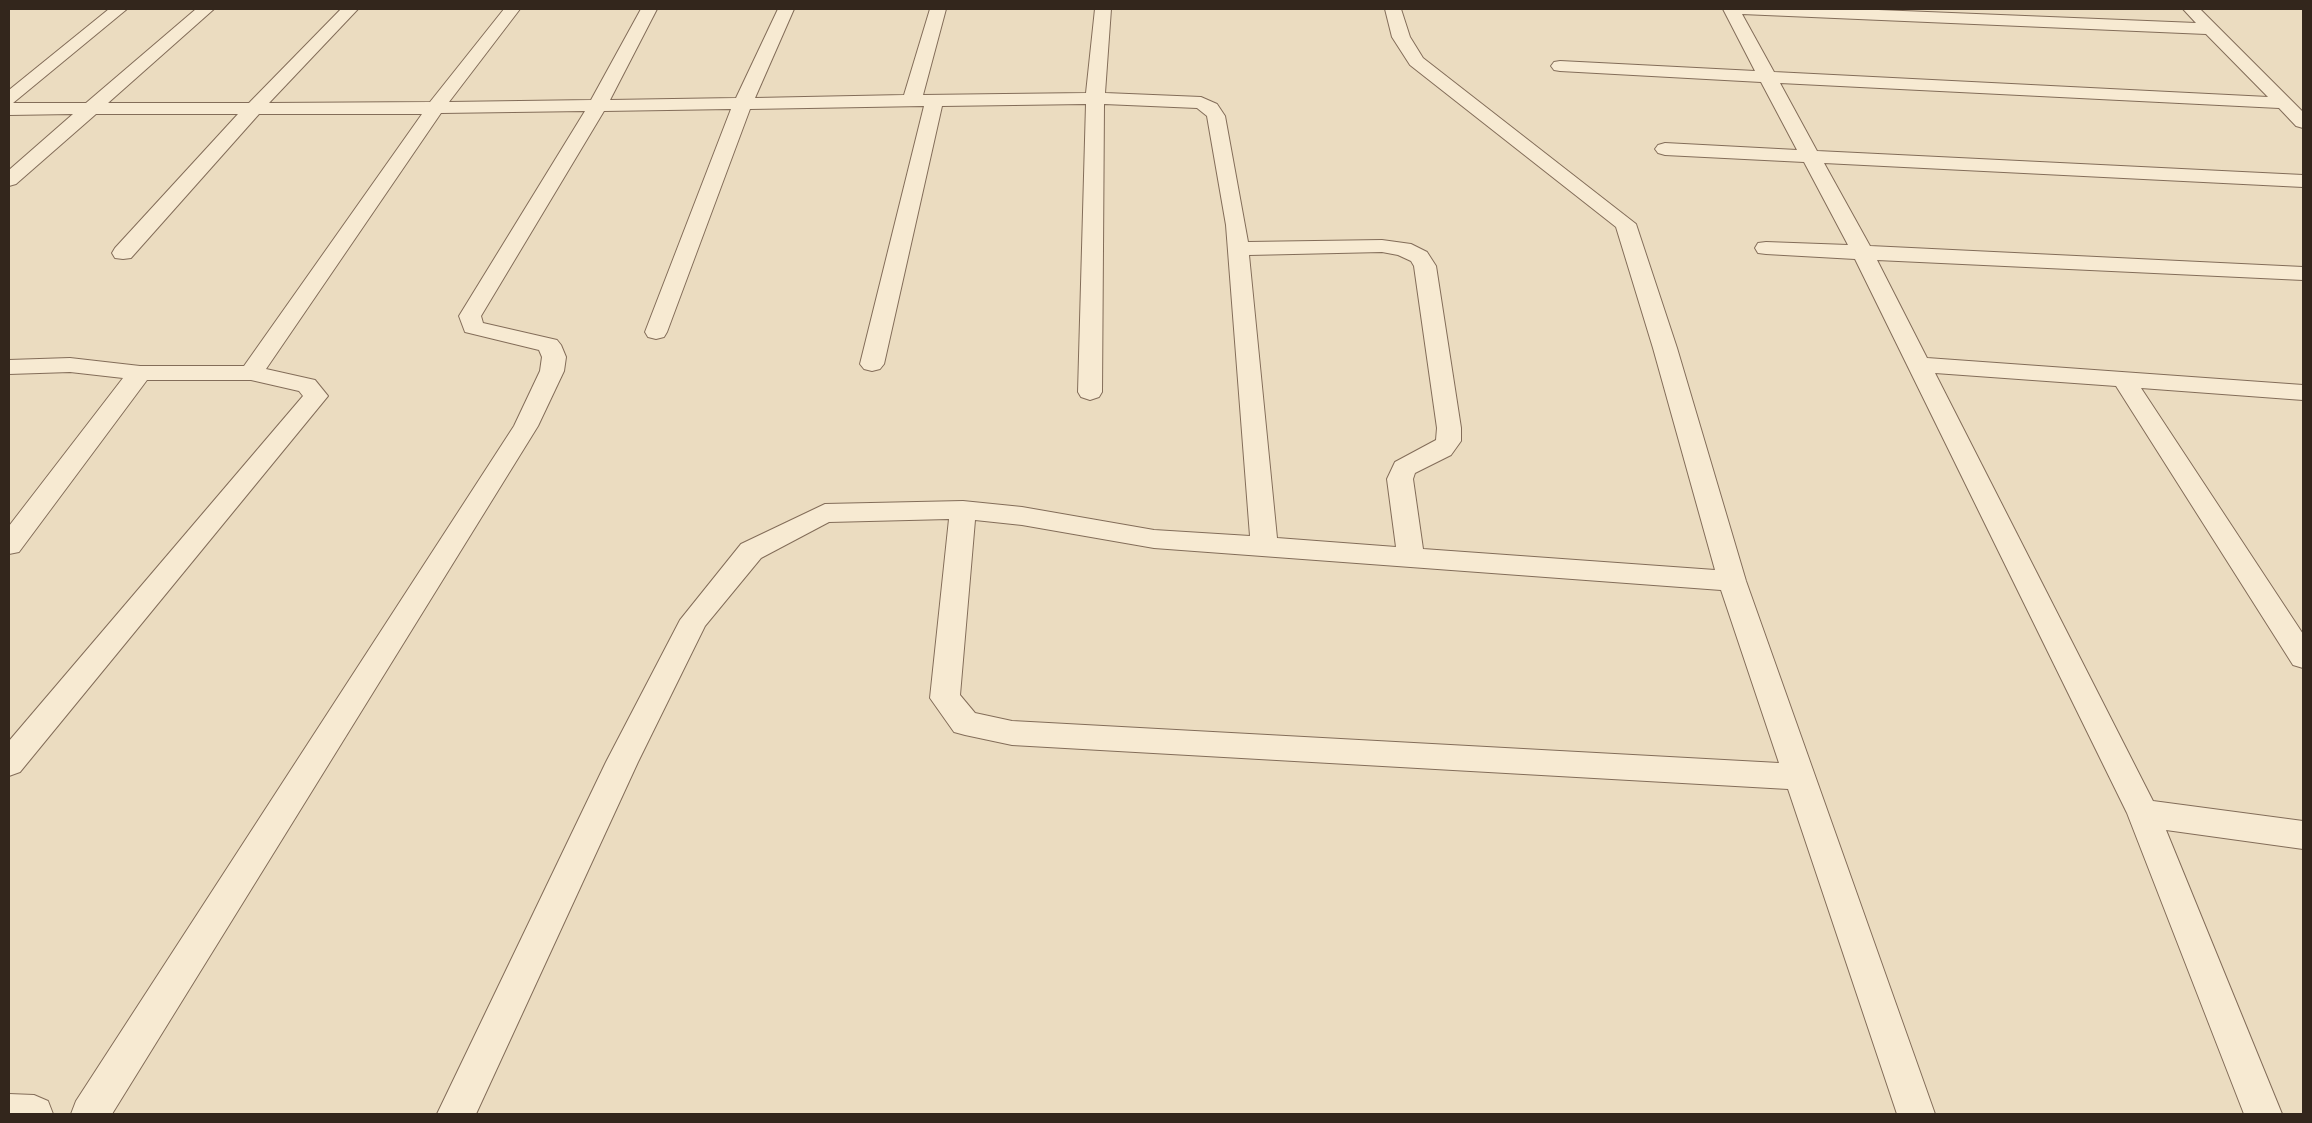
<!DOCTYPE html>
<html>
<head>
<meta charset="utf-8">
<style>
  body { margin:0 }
  #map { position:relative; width:2312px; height:1123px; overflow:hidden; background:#ebdcc0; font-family:"Noto Serif",serif }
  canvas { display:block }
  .frame { position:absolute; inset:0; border:10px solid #33261c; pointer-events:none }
</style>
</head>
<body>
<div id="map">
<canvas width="2312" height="1123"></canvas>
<div class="frame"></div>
</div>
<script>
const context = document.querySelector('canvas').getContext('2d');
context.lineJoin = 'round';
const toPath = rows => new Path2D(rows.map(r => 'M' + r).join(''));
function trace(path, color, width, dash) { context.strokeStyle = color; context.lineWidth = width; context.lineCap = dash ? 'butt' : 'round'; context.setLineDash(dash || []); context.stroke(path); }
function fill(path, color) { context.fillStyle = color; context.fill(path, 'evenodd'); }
const minor = toPath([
  [109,9,127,9,13,103,86,103,196,9,214,9,108,103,249,103,341,9,358,9,269,103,430,102,504,9,520,9,449,102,591,100,641,9,657,9,610,100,736,98,778,9,794,9,755,98,904,95,930,9,946,9,923,95,1086,93,1095,9,1111,9,1105,93,1201,97,1217,104,1225,116,1248,242,1382,240,1411,244,1427,252,1436,266,1461,428,1461,441,1451,455,1415,473,1413,479,1423,549,1715,570,1653,348,1616,227,1410,65,1392,37,1385,9,1401,9,1410,37,1423,58,1636,224,1677,348,1746,581,1935,1114,1897,1114,1788,789,1012,745,965,735,954,732,930,698,949,519,829,522,761,558,705,626,638,762,476,1114,437,1114,606,762,680,620,741,544,825,504,963,501,1022,507,1154,530,1250,536,1226,225,1207,116,1197,108,1104,104,1102,392,1099,397,1090,400,1081,397,1078,392,1086,104,942,106,884,364,880,369,872,371,864,369,860,364,924,106,750,109,667,332,664,337,656,339,648,337,645,332,731,109,604,111,481,316,483,323,557,340,561,345,566,357,564,371,538,426,112,1114,71,1114,76,1101,514,426,540,371,542,357,539,350,465,332,459,316,585,111,441,113,266,369,315,380,328,396,20,772,9,776,9,741,303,396,299,391,251,380,147,380,19,552,9,554,9,526,123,378,70,372,9,374,9,360,70,358,140,366,244,366,422,114,259,114,131,258,123,259,115,258,112,253,115,248,238,114,96,114,16,184,9,186,9,170,73,114,9,115,9,90,109,9],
  [1382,252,1398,255,1411,261,1414,266,1437,428,1436,440,1395,462,1387,479,1396,547,1277,538,1249,255,1382,252],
  [975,520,1022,525,1154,548,1721,590,1779,763,1012,721,975,713,960,695,975,520],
  [1723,9,1854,9,2196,23,2183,9,2200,9,2303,112,2303,128,2296,126,2279,108,1780,83,1817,151,2303,175,2303,187,1824,163,1870,246,2303,267,2303,280,1877,260,1927,358,2303,385,2303,400,2141,388,2303,634,2303,668,2293,665,2116,386,1935,373,2153,801,2303,821,2303,849,2166,830,2282,1114,2244,1114,2127,813,1855,259,1766,254,1758,253,1755,248,1758,243,1766,242,1848,245,1804,162,1665,155,1658,153,1655,149,1658,145,1665,143,1797,150,1761,82,1560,71,1554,70,1551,66,1554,62,1560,61,1755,71,1723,9],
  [1742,14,2206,34,2268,97,1774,72,1742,14],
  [9,1094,34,1095,48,1101,53,1114,9,1114,9,1094]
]);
trace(minor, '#836d59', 2);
fill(minor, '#f7ead2');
</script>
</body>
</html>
